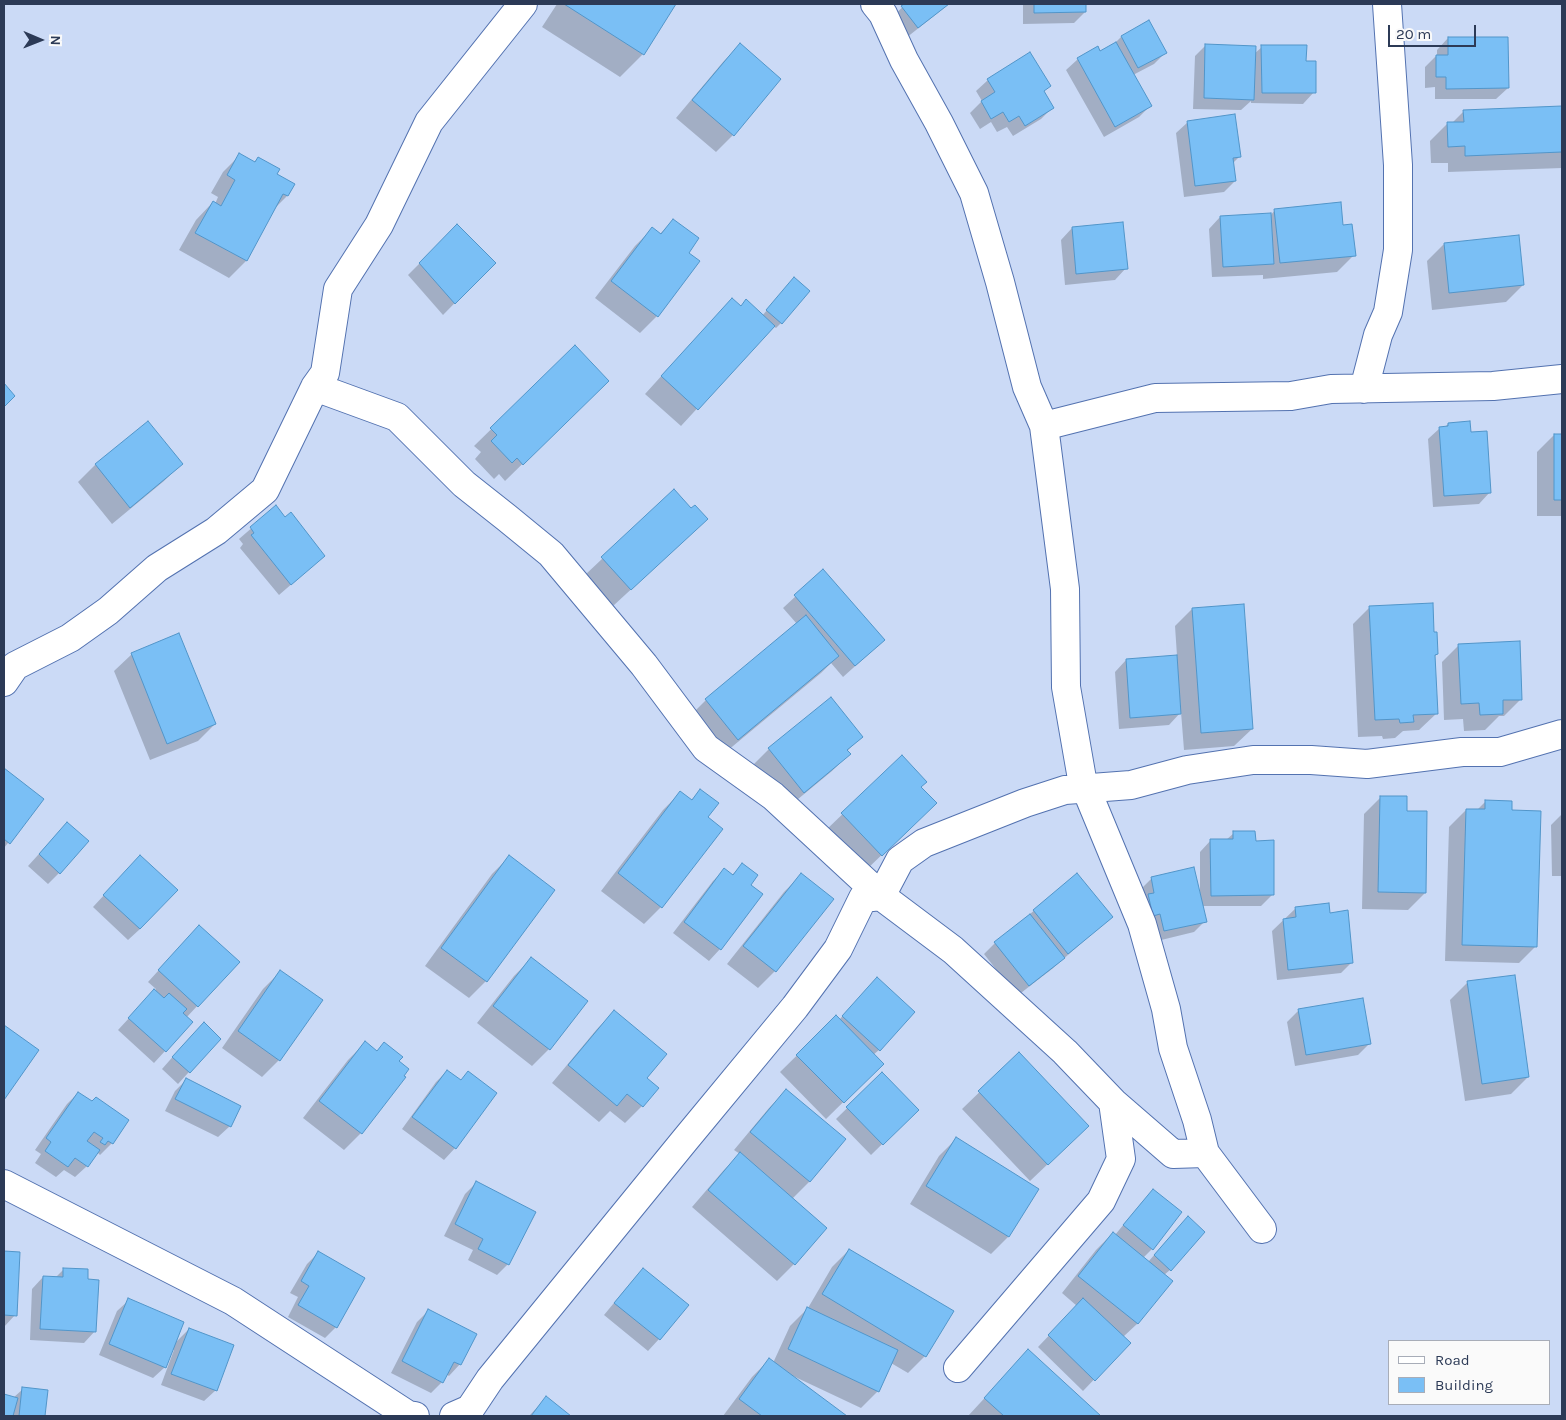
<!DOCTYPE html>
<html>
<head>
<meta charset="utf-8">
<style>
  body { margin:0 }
  #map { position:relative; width:1566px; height:1420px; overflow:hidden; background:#cbdaf6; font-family:Karla,sans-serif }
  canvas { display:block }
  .frame { position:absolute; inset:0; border:5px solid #2c3a56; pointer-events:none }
  .legend { position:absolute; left:1388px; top:1340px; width:162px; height:65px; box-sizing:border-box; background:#fafafa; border:1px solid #a8adb8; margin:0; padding:6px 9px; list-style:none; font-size:15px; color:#2c3a56 }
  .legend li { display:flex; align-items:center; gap:10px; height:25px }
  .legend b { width:25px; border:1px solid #a8adb8 }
  .north { position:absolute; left:15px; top:15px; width:50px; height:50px; -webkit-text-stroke:4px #fafafa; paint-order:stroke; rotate:91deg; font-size:14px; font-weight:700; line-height:20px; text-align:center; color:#2c3a56 }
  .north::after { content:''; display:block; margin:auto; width:18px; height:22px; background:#2c3a56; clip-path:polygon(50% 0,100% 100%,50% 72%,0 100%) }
  .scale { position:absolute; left:1388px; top:25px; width:88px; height:22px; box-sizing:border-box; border:2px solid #2c3a56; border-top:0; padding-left:6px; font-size:15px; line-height:18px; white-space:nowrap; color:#2c3a56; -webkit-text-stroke:4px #fafafa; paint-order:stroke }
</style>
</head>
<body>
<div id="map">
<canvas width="1566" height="1420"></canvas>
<div class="frame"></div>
<ul class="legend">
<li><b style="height:6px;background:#fff"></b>Road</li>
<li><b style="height:14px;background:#7abff5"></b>Building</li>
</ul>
<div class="north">N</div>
<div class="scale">20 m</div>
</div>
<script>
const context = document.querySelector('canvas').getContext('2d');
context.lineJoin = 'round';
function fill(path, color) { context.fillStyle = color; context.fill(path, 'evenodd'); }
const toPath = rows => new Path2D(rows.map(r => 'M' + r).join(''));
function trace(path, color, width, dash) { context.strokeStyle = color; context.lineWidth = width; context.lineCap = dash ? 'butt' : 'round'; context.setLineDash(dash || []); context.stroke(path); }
fill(toPath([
  [557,4,675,4,643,54,620,77,542,27],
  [906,4,949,4,906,38,891,18],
  [1023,4,1085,4,1085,12,1074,23,1023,24],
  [1121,37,1165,53,1154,64,1133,75,1151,105,1139,117,1104,137,1066,70,1078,59,1100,52,1113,45],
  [1448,38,1508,88,1496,99,1435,99,1435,87,1425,88,1425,67,1437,55,1437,50],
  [740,45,780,79,733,135,716,152,676,118,723,62],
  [1206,45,1254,54,1262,47,1305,62,1314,92,1303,104,1251,103,1251,101,1241,110,1193,109,1195,56],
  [988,80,1049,86,1043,92,1052,108,1041,119,1013,136,1007,127,997,132,991,122,980,129,970,113,982,101,976,91],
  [1562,107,1562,168,1448,172,1448,163,1431,163,1430,141,1447,124,1452,123,1464,111],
  [1188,122,1239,157,1233,163,1235,181,1224,192,1184,197,1176,133],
  [240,155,254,162,258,158,276,175,287,196,273,210,246,261,229,278,179,250,196,220,213,202,215,204,218,197,211,193,223,172],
  [1275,210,1342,226,1354,255,1337,272,1263,279,1263,275,1212,277,1209,229,1220,217,1270,216],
  [673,220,687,253,657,316,640,333,595,298,635,246,652,229,660,234],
  [457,226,494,263,443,315,408,275],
  [1072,228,1126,268,1115,280,1065,285,1061,240],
  [1444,244,1523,285,1506,302,1432,310,1427,261],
  [789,284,781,323,776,328,773,326,681,426,645,394,715,317,740,307,762,316],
  [575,347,607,381,505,481,499,474,494,479,475,459,481,452,474,446],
  [148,423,181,464,164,481,112,524,78,482,95,465],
  [1448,424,1470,433,1490,492,1479,504,1433,507,1428,439,1440,428,1445,427],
  [1554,435,1562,435,1562,516,1537,516,1537,452],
  [674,491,689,536,613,606,585,575],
  [276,507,285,518,324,556,279,595,240,548,243,544,239,539],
  [823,571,872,651,843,677,831,663,821,673,721,756,689,717,706,700,797,624,783,608],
  [1370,607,1433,634,1437,654,1434,657,1437,713,1419,730,1403,731,1395,738,1383,739,1382,736,1358,737,1353,624],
  [1192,609,1252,729,1234,746,1184,750,1181,712,1169,725,1119,729,1115,672,1126,660,1177,656,1175,626],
  [1459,645,1521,699,1504,716,1499,716,1485,730,1464,731,1463,719,1444,720,1442,662],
  [132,654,215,724,198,741,150,760,114,671],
  [831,699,861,737,847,751,849,754,832,771,786,809,752,766,769,749],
  [902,757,920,787,918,820,864,872,825,831],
  [4,770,42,799,4,848],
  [701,791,706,818,661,907,644,924,601,891,663,810,680,793,690,801],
  [1381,797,1406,812,1425,893,1408,910,1362,909,1364,814],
  [1486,801,1511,812,1536,946,1519,963,1445,961,1449,827,1466,810,1477,810],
  [1562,814,1562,876,1552,876,1551,825],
  [67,823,59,873,48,884,28,866],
  [1234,833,1254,842,1273,894,1261,906,1202,906,1205,921,1194,932,1153,942,1140,890,1152,878,1200,893,1200,852,1211,840,1226,840],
  [509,857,553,890,486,981,469,998,425,966,492,874],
  [742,865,750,885,762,894,720,949,709,961,673,933,713,881,724,870,731,876],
  [129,868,140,929,128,940,93,907],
  [801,875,775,971,758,988,727,964,784,892],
  [1077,875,1111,917,1052,969,1017,996,984,954,995,943],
  [1296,908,1352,962,1341,973,1277,980,1272,931],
  [188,938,238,962,186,1018,165,1051,154,1063,118,1030,156,989,148,982],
  [531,959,549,1049,532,1066,477,1023,514,976],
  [280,972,279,1060,262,1077,222,1048,263,989],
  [1467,983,1528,1077,1511,1094,1465,1101,1450,1000],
  [866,990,879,1050,873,1055,882,1064,826,1119,780,1072,836,1017,839,1020],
  [1299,1010,1369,1044,1358,1055,1295,1066,1287,1022],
  [614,1012,645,1078,642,1106,625,1123,610,1111,599,1122,552,1083,597,1029],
  [4,1026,37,1051,4,1097],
  [192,1035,219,1039,178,1084,162,1069],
  [365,1043,376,1052,384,1044,361,1133,344,1150,303,1118,348,1060],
  [1019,1054,1070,1143,1030,1181,962,1109],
  [447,1071,460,1081,495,1093,455,1148,444,1160,402,1129,436,1082],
  [882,1074,917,1110,871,1155,836,1119],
  [186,1080,230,1126,218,1137,165,1111,175,1091],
  [786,1091,844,1139,809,1182,792,1199,794,1264,777,1281,692,1207,723,1171,740,1154,734,1150,769,1108],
  [78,1093,92,1103,127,1121,112,1143,100,1155,97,1152,87,1166,75,1177,64,1170,56,1177,35,1163,41,1154,35,1150,67,1104],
  [956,1139,1037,1189,1008,1237,991,1254,910,1204,939,1156],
  [476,1183,508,1264,497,1275,468,1260,473,1250,444,1236,465,1194],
  [1153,1191,1152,1249,1143,1258,1148,1262,1177,1229,1170,1270,1164,1275,1171,1281,1137,1324,1123,1337,1129,1343,1083,1391,1038,1347,1077,1306,1062,1293,1096,1250,1113,1233,1115,1235,1142,1202],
  [849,1250,925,1356,908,1373,891,1363,878,1391,861,1408,793,1376,792,1377,845,1416,723,1416,752,1377,769,1360,773,1363,790,1326,808,1308,832,1267],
  [4,1252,19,1253,15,1315,4,1327],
  [318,1253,336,1327,325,1338,288,1317,298,1297,290,1293,307,1264],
  [64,1269,87,1280,95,1331,84,1343,30,1340,32,1289,43,1277,55,1278],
  [643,1269,687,1305,659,1339,648,1351,604,1315,632,1281],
  [129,1300,174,1344,189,1329,216,1390,204,1401,161,1385,174,1350,172,1349,165,1367,153,1378,99,1355,117,1311],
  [428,1311,460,1364,449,1376,446,1374,442,1382,431,1393,391,1373,417,1322],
  [1028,1351,1099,1416,968,1416],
  [23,1389,46,1391,44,1416,4,1416,4,1395,13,1398],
  [546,1398,569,1416,529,1416]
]), '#0003');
const building = toPath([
  [564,4,676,4,644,55,564,4],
  [904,4,949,4,918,28,901,6,904,4],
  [1034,4,1086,4,1086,12,1034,13,1034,4],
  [1149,20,1167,53,1138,68,1121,36,1149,20],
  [1448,37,1508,37,1509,88,1446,89,1446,77,1436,77,1436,55,1448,55,1448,37],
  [1116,42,1152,106,1115,127,1077,58,1098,46,1100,51,1116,42],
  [740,43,781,79,734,136,692,100,740,43],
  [1205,44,1256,46,1254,100,1204,98,1205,44],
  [1261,45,1307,45,1306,61,1316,61,1316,93,1262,93,1261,45],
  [1030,52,1051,86,1044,91,1054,108,1025,126,1019,116,1009,122,1003,112,991,119,981,101,995,92,987,79,1030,52],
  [1562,106,1562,152,1465,156,1465,146,1448,147,1447,122,1464,122,1463,110,1562,106],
  [1235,114,1241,157,1233,158,1236,181,1195,186,1187,121,1235,114],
  [239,153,255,162,258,157,280,169,277,174,295,184,288,196,283,194,247,261,195,233,213,201,221,206,235,180,227,175,239,153],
  [1341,202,1343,225,1352,224,1356,256,1280,263,1274,209,1341,202],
  [1271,213,1274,264,1223,267,1220,216,1271,213],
  [673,219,699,238,689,253,700,261,658,317,611,281,652,227,661,234,673,219],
  [1123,222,1128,269,1076,274,1072,227,1123,222],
  [457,224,496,263,455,304,419,263,457,224],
  [1519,235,1524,285,1449,293,1444,243,1519,235],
  [794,277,810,291,782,324,766,310,794,277],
  [732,298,741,306,746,299,775,326,698,410,661,376,732,298],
  [575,345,609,381,523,465,517,458,512,463,491,441,497,435,490,428,575,345],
  [4,383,15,396,4,407,4,383],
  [148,421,183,464,130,508,95,464,148,421],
  [1470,421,1471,432,1487,431,1491,493,1444,496,1439,427,1448,426,1448,423,1470,421],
  [1554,434,1562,434,1562,500,1554,500,1554,434],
  [674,489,691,508,695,505,708,519,631,590,601,557,674,489],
  [276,505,285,517,291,512,325,556,291,585,251,535,254,533,250,527,276,505],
  [823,569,885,640,855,666,794,595,823,569],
  [1433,603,1434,632,1437,632,1438,654,1435,655,1438,714,1413,715,1414,722,1400,723,1399,719,1375,720,1369,606,1433,603],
  [1244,604,1253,729,1201,733,1192,608,1244,604],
  [806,615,839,656,738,740,705,699,806,615],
  [179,633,216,724,167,744,131,653,179,633],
  [1520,641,1522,700,1503,700,1503,714,1480,715,1479,703,1461,704,1458,644,1520,641],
  [1177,655,1181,714,1130,718,1126,659,1177,655],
  [831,697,863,737,847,750,851,754,804,793,768,748,831,697],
  [902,755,927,782,921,787,937,803,882,856,841,813,902,755],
  [4,768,44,799,10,844,4,839,4,768],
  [700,789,719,803,708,817,723,829,662,908,618,873,680,791,692,800,700,789],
  [1380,796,1407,796,1407,811,1427,811,1426,893,1378,892,1380,796],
  [1485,800,1512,801,1512,810,1541,811,1537,947,1462,945,1466,809,1485,809,1485,800],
  [67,822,89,841,60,874,39,854,67,822],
  [1233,831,1255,831,1256,841,1274,840,1274,895,1211,896,1210,839,1233,839,1233,831],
  [140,855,178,890,140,929,103,895,140,855],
  [509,855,555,890,487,982,441,948,509,855],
  [742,863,758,875,751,885,763,894,721,950,684,922,724,868,733,875,742,863],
  [1194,867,1207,922,1164,931,1160,914,1153,916,1148,894,1154,893,1151,877,1194,867],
  [801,873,834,899,776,972,743,946,801,873],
  [1077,873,1113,917,1068,954,1033,910,1077,873],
  [1329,903,1330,913,1348,910,1353,963,1288,970,1283,919,1296,917,1295,907,1329,903],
  [1030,914,1065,958,1029,986,994,942,1030,914],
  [199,925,240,962,198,1007,158,970,199,925],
  [531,957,588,1001,550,1050,493,1006,531,957],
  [280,970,323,1000,280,1061,238,1031,280,970],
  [1515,975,1529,1077,1482,1084,1467,981,1515,975],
  [877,977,915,1012,880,1051,842,1016,877,977],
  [154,989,164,998,169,993,187,1009,183,1013,193,1022,166,1052,128,1018,154,989],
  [1363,998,1371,1044,1306,1055,1298,1009,1363,998],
  [614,1010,667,1054,647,1078,659,1088,643,1107,627,1094,617,1106,568,1065,614,1010],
  [836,1015,884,1064,844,1103,796,1055,836,1015],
  [204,1022,221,1039,190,1073,172,1057,204,1022],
  [4,1025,39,1050,4,1100,4,1025],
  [365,1041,377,1051,384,1042,403,1057,399,1061,409,1069,404,1076,406,1077,362,1134,319,1101,365,1041],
  [1019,1052,1089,1126,1048,1165,978,1091,1019,1052],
  [447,1070,461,1080,468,1071,497,1093,456,1149,412,1117,447,1070],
  [882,1072,919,1110,883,1145,846,1107,882,1072],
  [186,1078,241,1106,231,1127,175,1099,186,1078],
  [786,1089,846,1139,810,1182,750,1132,786,1089],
  [78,1092,92,1101,96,1097,129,1120,113,1144,108,1141,105,1145,100,1142,103,1138,94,1132,87,1141,100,1150,88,1167,75,1158,68,1167,45,1151,51,1142,46,1138,78,1092],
  [956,1137,1039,1189,1009,1237,926,1186,956,1137],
  [740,1152,827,1228,795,1265,708,1190,740,1152],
  [476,1181,536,1212,509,1265,478,1249,483,1239,455,1224,476,1181],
  [1153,1189,1182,1212,1153,1250,1123,1225,1153,1189],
  [1188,1216,1205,1232,1171,1271,1154,1255,1188,1216],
  [1113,1232,1173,1281,1138,1324,1078,1276,1113,1232],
  [849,1249,954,1311,926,1357,822,1294,849,1249],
  [4,1251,20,1252,17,1316,4,1315,4,1251],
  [318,1251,365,1278,337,1328,298,1305,309,1286,301,1281,318,1251],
  [63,1268,88,1269,88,1279,99,1280,96,1332,40,1329,43,1276,63,1277,63,1268],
  [643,1268,689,1305,660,1340,614,1303,643,1268],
  [128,1298,184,1322,166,1368,109,1344,128,1298],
  [1083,1298,1131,1343,1095,1381,1048,1335,1083,1298],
  [807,1307,898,1350,879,1392,788,1349,807,1307],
  [428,1309,477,1334,461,1365,454,1362,443,1383,402,1361,428,1309],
  [189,1328,234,1345,217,1391,171,1374,189,1328],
  [1028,1349,1101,1416,1004,1416,984,1398,1028,1349],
  [769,1358,847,1416,762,1416,739,1399,769,1358],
  [22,1387,48,1390,45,1416,19,1416,22,1387],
  [4,1394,18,1398,13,1416,4,1416,4,1394],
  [546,1396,571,1416,531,1416,546,1396]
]);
fill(building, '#7abff5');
trace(building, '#5195c9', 1);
const minor = toPath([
  [875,4,883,14,904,60,939,123,974,193,1000,282,1027,387,1044,426,1155,398,1291,396,1331,389,1493,386,1562,379],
  [315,387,397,417,464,484,507,518,551,554,644,665,706,748,773,796,881,896,953,950,1065,1052,1113,1102,1121,1159,1101,1201,958,1368],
  [1364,389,1378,335,1388,312,1398,250,1398,165,1387,4],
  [1044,426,1065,589,1066,687,1082,779,1142,924,1166,1009,1173,1048,1197,1120,1205,1153,1262,1229],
  [4,682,15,666,70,638,108,611,157,568,216,531,265,490,315,387,325,373,338,289,379,225,429,122,523,4],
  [881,896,900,860,924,843,1025,803,1065,790,1131,785,1187,770,1253,760,1311,760,1367,764,1462,752,1500,752,1562,734],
  [1113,1102,1173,1154,1205,1153],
  [4,1184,233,1301,408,1415,415,1416],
  [454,1416,470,1409,490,1379,685,1140,795,1007,838,949,863,898,881,896]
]);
trace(minor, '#5372b0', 30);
trace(minor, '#fff', 28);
</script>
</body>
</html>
